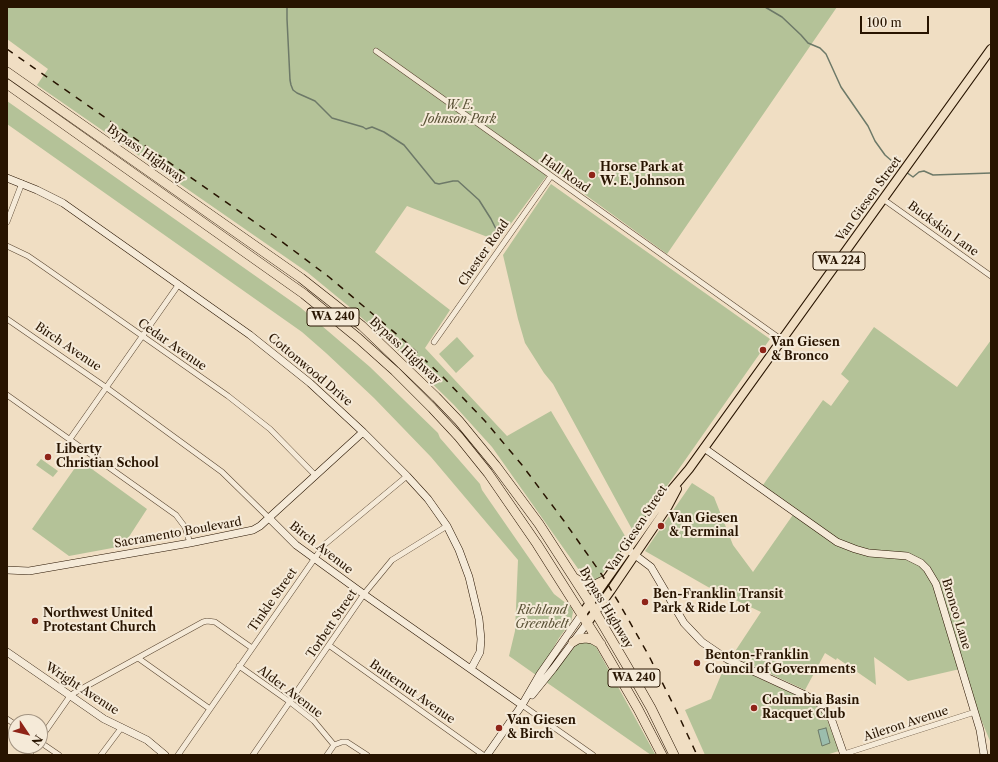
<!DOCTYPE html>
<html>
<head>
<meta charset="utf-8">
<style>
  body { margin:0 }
  #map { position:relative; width:998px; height:762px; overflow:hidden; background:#f0dec3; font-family:"Libre Caslon Text",serif }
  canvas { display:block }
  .frame { position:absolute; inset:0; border:8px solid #281400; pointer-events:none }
  .north { position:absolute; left:8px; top:714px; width:40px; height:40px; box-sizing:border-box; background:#f5ead8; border:1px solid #a39482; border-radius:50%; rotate:125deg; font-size:11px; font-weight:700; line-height:16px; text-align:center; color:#281400 }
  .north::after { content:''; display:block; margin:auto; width:14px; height:18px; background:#8f2418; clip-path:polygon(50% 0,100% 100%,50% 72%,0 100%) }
  .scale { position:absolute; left:860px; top:16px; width:69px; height:18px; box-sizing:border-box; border:2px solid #281400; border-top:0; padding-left:5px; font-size:12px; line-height:14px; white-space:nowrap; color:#281400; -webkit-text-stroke:3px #f5ead8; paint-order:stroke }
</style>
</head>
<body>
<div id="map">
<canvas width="998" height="762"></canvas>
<div class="frame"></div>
<div class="north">N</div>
<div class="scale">100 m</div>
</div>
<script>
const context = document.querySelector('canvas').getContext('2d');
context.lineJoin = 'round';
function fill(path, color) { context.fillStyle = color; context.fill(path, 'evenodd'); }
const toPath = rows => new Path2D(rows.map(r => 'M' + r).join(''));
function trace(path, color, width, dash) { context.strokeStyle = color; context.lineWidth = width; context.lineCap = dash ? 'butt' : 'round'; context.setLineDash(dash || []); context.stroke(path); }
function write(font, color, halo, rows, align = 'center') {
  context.font = font + ' "Libre Caslon Text",serif'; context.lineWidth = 4; context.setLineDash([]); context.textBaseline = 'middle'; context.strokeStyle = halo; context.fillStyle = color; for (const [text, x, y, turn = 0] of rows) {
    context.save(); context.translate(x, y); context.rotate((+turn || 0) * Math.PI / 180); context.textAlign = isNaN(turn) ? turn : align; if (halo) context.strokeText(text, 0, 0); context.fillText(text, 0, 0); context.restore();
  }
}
fill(toPath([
  [7,7,837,7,667,254,551,170,498,241,407,206,375,252,450,310,425,348,507,436,551,411,628,541,599,578,594,582,586,580,492,447,454,405,403,355,352,309,307,272,37,85,48,69,7,39],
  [7,101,301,308,370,367,438,433,440,438,480,484,482,490,554,594,571,607,573,612,571,622,559,638,538,675,536,675,509,656,515,631,518,560,431,457,374,398,326,353,302,332,7,124],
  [551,184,770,339,634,533,553,384,544,373,525,343,518,319,503,255],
  [874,327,957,387,991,340,990,741,960,669,908,681,874,657,876,685,837,658,836,660,825,653,805,690,734,657,732,656,761,612,708,587,645,551,692,483,714,497,733,545,753,572,797,509,763,485,823,400,831,406,849,381,841,374],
  [457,337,474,356,456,373,439,354],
  [41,459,58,471,53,477,36,465],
  [85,464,147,509,123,546,69,556,32,529,77,465],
  [586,641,595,645,655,754,651,755,546,682,578,643],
  [726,663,813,703,827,719,839,751,826,755,705,755,685,710,711,699]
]), '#b4c298');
const water = toPath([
  [826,728,830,743,822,746,818,730,826,728]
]);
fill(water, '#9bbdad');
trace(water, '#6d7968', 1);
trace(toPath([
  [287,7,287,19,290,80,291,85,293,90,297,93,315,101,332,118,363,127,366,129,372,127,384,132,404,145,435,183,439,184,453,181,458,181,479,200,491,219,496,229],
  [765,7,782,17,801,35,808,43,820,48,826,54,841,87,868,126,875,141,885,155,901,169],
  [906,172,913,177,919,172,924,171,933,175,991,173]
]), '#6d7968', 1.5);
const street = toPath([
  [376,51,782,340],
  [883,199,991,276],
  [7,222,22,183],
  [7,246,28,256,44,267,228,396,270,429,315,475],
  [7,319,107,388,222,472,269,518],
  [434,342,551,176],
  [7,395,176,515,185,527,190,543],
  [70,439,179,284],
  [330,646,483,755],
  [138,658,210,709],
  [239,666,290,702,314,721,334,745,342,742,347,742,367,755],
  [522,705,593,755],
  [7,719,16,725],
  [40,739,70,696,74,693,203,622,207,621,215,622,252,648],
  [40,742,59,755],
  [844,754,975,712],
  [29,755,35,746],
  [101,755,122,727],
  [178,755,324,545,407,476],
  [253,755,364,594,392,560,447,526],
  [327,755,334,745]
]);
const secondary = toPath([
  [7,178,37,190,63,203,250,335,310,383,363,432,407,476,428,499,447,526,459,550,469,577,479,619,481,639,480,652,471,669],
  [704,448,837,542,855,549,869,553,907,556,921,563,927,569,936,584,980,730,984,755],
  [269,518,296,545,369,598,522,705],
  [631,552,651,567,684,623,702,642,727,659,805,695,819,703,831,718,844,755],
  [7,570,29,571,190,543,253,530,260,526,363,432],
  [7,652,104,719,147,740,165,755],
  [532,695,553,669,588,622],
  [487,755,522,705,540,674,582,614]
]);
const primary = toPath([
  [582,614,662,501,689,469,991,49],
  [588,622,611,590,668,506,677,489]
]);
const highway = toPath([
  [7,72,301,278,362,326,436,397,459,421,496,466,539,524,590,603,627,666,651,708,674,755],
  [7,84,304,294,358,338,395,371,432,408,459,437,488,473,537,544,601,645,638,709,662,755],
  [576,579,584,584,590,586,595,585,605,580],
  [573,642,578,639,586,638,592,639,601,644]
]);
trace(street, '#5a4631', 6);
trace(secondary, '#281400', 8);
trace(primary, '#281400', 10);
trace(highway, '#281400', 10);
trace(street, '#f5ead8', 5);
trace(secondary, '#f5ead8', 7);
trace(primary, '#f0dec3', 8);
trace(highway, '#f0dec3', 9);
trace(toPath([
  [7,49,273,235,329,277,407,343,444,378,485,421,522,465,564,521,602,575,619,603,649,656,676,710,697,755]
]), '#281400', 1.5, [7, 7]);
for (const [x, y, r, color] of [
  [592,175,4,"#8f2418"],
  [763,350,4,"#8f2418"],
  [48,457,4,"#8f2418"],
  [661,526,4,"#8f2418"],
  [645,602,4,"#8f2418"],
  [35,621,4,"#8f2418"],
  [697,663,4,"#8f2418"],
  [754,708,4,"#8f2418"],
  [499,728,4,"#8f2418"]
]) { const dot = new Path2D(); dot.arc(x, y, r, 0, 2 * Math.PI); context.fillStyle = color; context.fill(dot); trace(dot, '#f5ead8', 1.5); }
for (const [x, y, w] of [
  [839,261,52],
  [333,317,52],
  [634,678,52]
]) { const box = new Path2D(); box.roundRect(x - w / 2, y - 9, w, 18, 3); context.fillStyle = '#f5ead8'; context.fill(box); trace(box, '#281400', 1); }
write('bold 11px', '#281400', null, [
  ["WA 224",839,261],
  ["WA 240",333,317],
  ["WA 240",634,678]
]);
write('italic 12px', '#595135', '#f5ead8', [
  ["W. E.",460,106],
  ["Johnson Park",460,120],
  ["Richland",542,611],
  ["Greenbelt",542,625]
]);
write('12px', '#281400', '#f5ead8', [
  ["Bypass Highway",146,154,35],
  ["Hall Road",565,174,35],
  ["Van Giesen Street",869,199,-54],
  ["Buckskin Lane",943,229,36],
  ["Chester Road",484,253,-55],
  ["Cedar Avenue",172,345,35],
  ["Birch Avenue",68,347,34],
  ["Bypass Highway",405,351,43],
  ["Cottonwood Drive",310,370,40],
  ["Van Giesen Street",637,529,-57],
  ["Sacramento Boulevard",178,533,-10],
  ["Birch Avenue",321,548,38],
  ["Tinkle Street",273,600,-55],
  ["Bypass Highway",606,608,59],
  ["Bronco Lane",956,614,73],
  ["Torbett Street",332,624,-56],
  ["Wright Avenue",82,689,33],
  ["Alder Avenue",290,692,37],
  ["Butternut Avenue",412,692,35],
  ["Aileron Avenue",906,724,-18]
]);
write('bold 12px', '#281400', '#f5ead8', [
  ["Horse Park at",600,168],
  ["W. E. Johnson",600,182],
  ["Van Giesen",771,343],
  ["& Bronco",771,357],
  ["Liberty",56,450],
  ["Christian School",56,464],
  ["Van Giesen",669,519],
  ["& Terminal",669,533],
  ["Ben-Franklin Transit",653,595],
  ["Park & Ride Lot",653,609],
  ["Northwest United",43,614],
  ["Protestant Church",43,628],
  ["Benton-Franklin",705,656],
  ["Council of Governments",705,670],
  ["Columbia Basin",762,701],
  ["Racquet Club",762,715],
  ["Van Giesen",507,721],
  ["& Birch",507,735]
], 'left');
</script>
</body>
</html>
